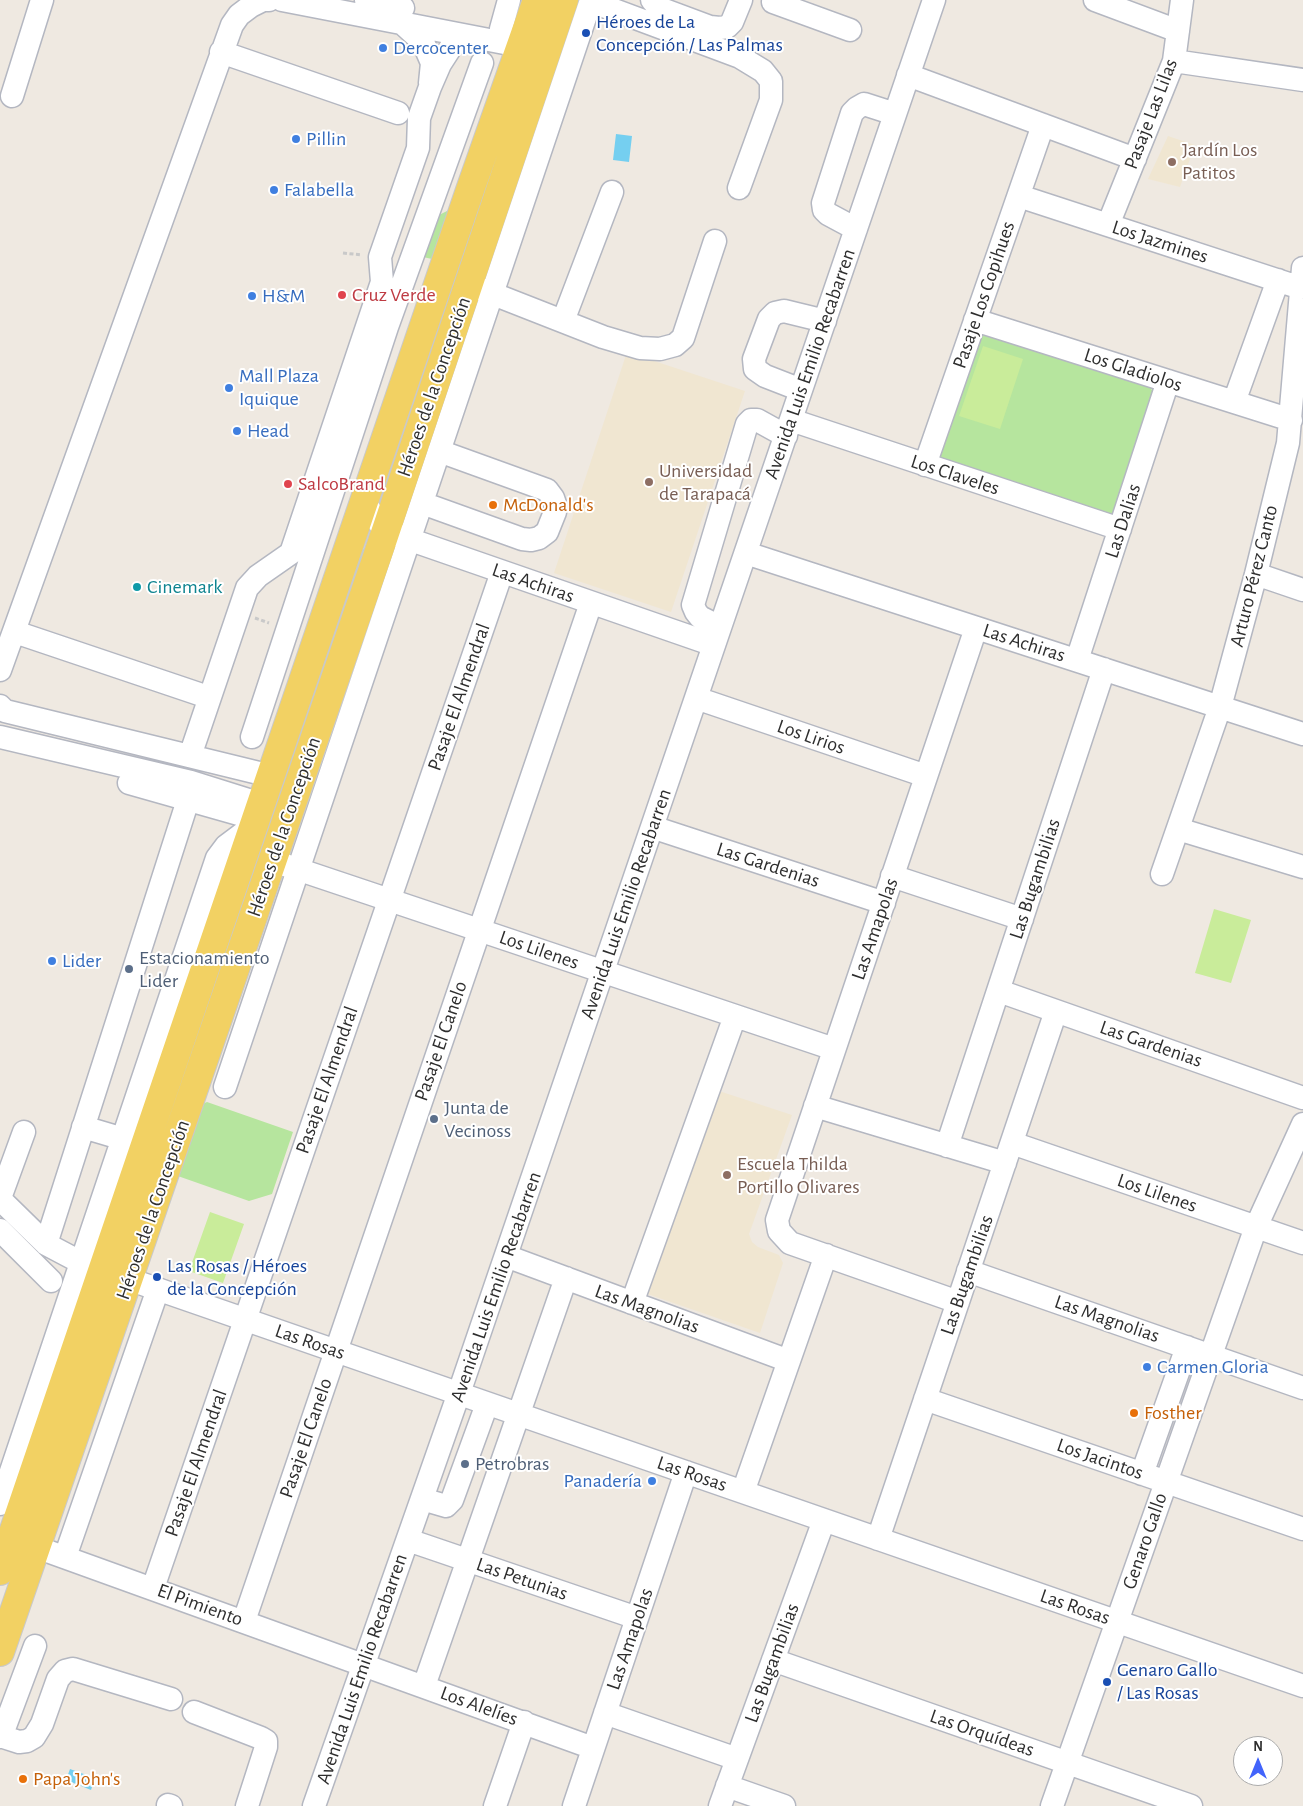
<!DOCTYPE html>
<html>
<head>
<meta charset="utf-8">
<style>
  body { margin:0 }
  #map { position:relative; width:1303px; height:1806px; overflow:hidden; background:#efe9e1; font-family:"Alegreya Sans",sans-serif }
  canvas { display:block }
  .north { position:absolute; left:1233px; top:1736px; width:50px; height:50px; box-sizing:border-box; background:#fff; border:1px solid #ababab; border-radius:50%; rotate:0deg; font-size:14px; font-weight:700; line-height:20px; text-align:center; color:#2e2e2e }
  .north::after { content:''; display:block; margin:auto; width:18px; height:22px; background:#4264fb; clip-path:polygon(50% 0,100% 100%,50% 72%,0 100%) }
</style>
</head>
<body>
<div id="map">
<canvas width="1303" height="1806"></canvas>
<div class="north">N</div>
</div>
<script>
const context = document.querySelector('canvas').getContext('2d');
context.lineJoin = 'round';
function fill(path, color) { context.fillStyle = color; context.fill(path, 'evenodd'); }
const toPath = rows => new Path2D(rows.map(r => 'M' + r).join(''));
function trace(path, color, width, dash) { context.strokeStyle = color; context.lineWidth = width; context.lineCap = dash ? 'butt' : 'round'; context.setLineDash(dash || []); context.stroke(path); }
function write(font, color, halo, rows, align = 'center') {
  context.font = font + ' "Alegreya Sans",sans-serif'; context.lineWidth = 4; context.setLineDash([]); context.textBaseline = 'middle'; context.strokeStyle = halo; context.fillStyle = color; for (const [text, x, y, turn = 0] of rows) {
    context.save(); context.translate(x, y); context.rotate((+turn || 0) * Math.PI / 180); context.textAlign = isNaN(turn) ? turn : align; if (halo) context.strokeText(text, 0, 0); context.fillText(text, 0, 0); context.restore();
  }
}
fill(toPath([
  [1168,136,1195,145,1180,187,1148,179],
  [627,352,745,391,671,612,554,573],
  [713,1089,792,1115,749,1234,752,1242,758,1247,779,1255,783,1263,760,1333,642,1292]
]), '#f0e6d1');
fill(toPath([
  [449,210,432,259,423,257,437,216],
  [979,334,1149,385,1156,397,1115,518,941,463,938,451],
  [361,548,365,550,255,874,250,872],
  [249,877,253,878,159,1150,161,1134],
  [207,1102,293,1132,272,1194,249,1201,175,1175,198,1106]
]), '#b6e59e');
fill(toPath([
  [983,346,1023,359,1000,429,959,416],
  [1214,909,1251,920,1231,983,1195,973],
  [210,1212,244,1224,223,1283,189,1271]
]), '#c9ec9a');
fill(toPath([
  [616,134,632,136,629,162,613,160],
  [70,1769,95,1778,91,1790,66,1780]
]), '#75cff0');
const minor = toPath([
  [282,0,520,46],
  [366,0,403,8],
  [592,0,606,7,740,57,763,71,771,81,771,100,739,188],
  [652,0,659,8,710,27,720,28,727,27,732,22,741,0],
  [1095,0,1178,31],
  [773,2,850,30],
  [402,23,423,42,432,63,430,83],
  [501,29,509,0],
  [221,52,398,113],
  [1174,61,1303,80],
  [908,75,1135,159],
  [12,96,42,0],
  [1019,196,1301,288],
  [1108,225,1174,61,1182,0],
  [856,229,828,214,824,210,823,203,852,113,857,108,864,104,895,114],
  [478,288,603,337,640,348,660,349,675,345,683,338,715,241],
  [975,320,1291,420],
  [563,321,612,192],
  [801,390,765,376,755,369,754,359,769,319,775,313,784,311,825,321],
  [1234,402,1278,280],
  [791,420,1120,529],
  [925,465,1043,125],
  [364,502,385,531,714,645],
  [422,503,522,539,531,540,539,538,547,532,555,512,555,504,553,498,547,490,439,451],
  [746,553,1303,734],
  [1256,574,1303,590],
  [720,627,700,617,696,612,693,605,747,424,751,420,757,420,786,436],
  [15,632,199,694],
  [1077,660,1168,381],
  [0,670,232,25,239,15,251,6,263,0,269,0],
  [696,698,926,776],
  [0,706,5,711,271,776],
  [0,737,191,782,261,804],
  [252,737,387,327,482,63],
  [190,756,247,588,258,576,291,553,382,282,380,257,418,148,419,118,430,87,440,64,451,47,465,36],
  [129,783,256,819],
  [652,827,884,903],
  [1178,829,1303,867],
  [285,865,834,1049],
  [1162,874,1220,707,1256,574,1288,443,1303,268],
  [892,876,1022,919],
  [999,991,1303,1098],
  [225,1087,591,0],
  [815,1106,1005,1163],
  [83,1127,137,1143],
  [1012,1143,1303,1243],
  [947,1146,1104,669],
  [0,1198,24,1132],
  [0,1199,46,1244,82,1263,1303,1686],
  [0,1230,51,1281],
  [46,1244,188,800],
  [506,1256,789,1361],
  [968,1271,1303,1388],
  [958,1302,790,1243,779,1231,777,1220,976,628],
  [632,1303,735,1016],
  [925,1399,1303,1529],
  [1142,1474,1187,1347],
  [743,1492,826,1255],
  [422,1499,446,1506,452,1500,487,1404],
  [0,1504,217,858,226,846,254,825],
  [878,1539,1056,1011],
  [408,1540,637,1618],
  [36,1547,593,1748],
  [65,1557,158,1289],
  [153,1588,502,572],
  [244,1621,591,603],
  [773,1660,1191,1806],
  [424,1686,566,1278],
  [194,1712,261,1738,266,1741,266,1747,247,1806],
  [605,1713,737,1759],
  [0,1736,19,1742,27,1741,34,1737,42,1724,58,1679,65,1671,73,1669,171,1699],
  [1,1737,35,1646],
  [727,1786,784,1806],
  [168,1805,171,1806],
  [314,1806,459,1393,934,0],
  [495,1806,524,1722],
  [574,1806,686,1472],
  [720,1806,824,1520],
  [1052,1806,1256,1227,1303,1124]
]);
const major = toPath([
  [0,1571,470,190,537,0],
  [0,1652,379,551,564,0]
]);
trace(minor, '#b4b7c1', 25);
trace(major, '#c9c9c9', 30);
trace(toPath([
  [343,253,362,255],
  [255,618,269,623]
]), '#c9c9c9', 3, [4, 2.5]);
trace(minor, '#fff', 22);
trace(major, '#f2d163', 28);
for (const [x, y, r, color] of [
  [586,33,5,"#1a4fb4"],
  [383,48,5,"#3f7fe0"],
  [296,139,5,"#3f7fe0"],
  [1172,162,5,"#8d6e63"],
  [274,190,5,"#3f7fe0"],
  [342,295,5,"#e0444e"],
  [252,296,5,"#3f7fe0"],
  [229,388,5,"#3f7fe0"],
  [237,431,5,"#3f7fe0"],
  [649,482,5,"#8d6e63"],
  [288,484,5,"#e0444e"],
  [493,505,5,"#e8710a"],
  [137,587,5,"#0f9aa8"],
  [52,961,5,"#3f7fe0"],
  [129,969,5,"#5c6f8a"],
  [434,1119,5,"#5c6f8a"],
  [727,1175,5,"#8d6e63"],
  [157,1277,5,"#1a4fb4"],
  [1147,1367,5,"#3f7fe0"],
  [1134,1413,5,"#e8710a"],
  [465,1464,5,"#5c6f8a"],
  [652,1481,5,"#3f7fe0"],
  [1107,1682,5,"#1a4fb4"],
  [23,1779,5,"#e8710a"]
]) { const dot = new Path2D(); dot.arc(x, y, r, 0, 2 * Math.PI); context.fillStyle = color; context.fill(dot); trace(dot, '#fff', 2); }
write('20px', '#164399', '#fff', [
  ["Héroes de La",596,22],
  ["Concepción / Las Palmas",596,45],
  ["Las Rosas / Héroes",167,1266],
  ["de la Concepción",167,1289],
  ["Genaro Gallo",1117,1670],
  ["/ Las Rosas",1117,1693]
], 'left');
write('20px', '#366cbe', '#fff', [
  ["Dercocenter",393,48],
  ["Pillin",306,139],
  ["Falabella",284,190],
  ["H&M",262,296],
  ["Mall Plaza",239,376],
  ["Iquique",239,399],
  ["Head",247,431],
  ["Lider",62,961],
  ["Carmen Gloria",1157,1367],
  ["Panadería",642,1481,"right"]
], 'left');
write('20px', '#2e2e2e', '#fff', [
  ["Pasaje Las Lilas",1151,114,-69],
  ["Los Jazmines",1160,242,18],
  ["Pasaje Los Copihues",984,295,-71],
  ["Avenida Luis Emilio Recabarren",810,364,-71],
  ["Los Gladiolos",1133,370,18],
  ["Héroes de la Concepción",434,387,-71],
  ["Los Claveles",955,475,18],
  ["Las Dalias",1123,521,-72],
  ["Arturo Pérez Canto",1254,576,-76],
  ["Las Achiras",533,583,19],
  ["Las Achiras",1024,643,18],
  ["Pasaje El Almendral",459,697,-71],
  ["Los Lirios",811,737,19],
  ["Héroes de la Concepción",284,827,-71],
  ["Las Gardenias",768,865,18],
  ["Las Bugambilias",1035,879,-72],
  ["Avenida Luis Emilio Recabarren",626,904,-71],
  ["Las Amapolas",875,929,-71],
  ["Los Lilenes",539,950,19],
  ["Pasaje El Canelo",441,1041,-71],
  ["Las Gardenias",1151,1044,19],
  ["Pasaje El Almendral",327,1080,-71],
  ["Los Lilenes",1157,1193,19],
  ["Héroes de la Concepción",153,1210,-71],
  ["Las Bugambilias",967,1275,-71],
  ["Avenida Luis Emilio Recabarren",496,1287,-71],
  ["Las Magnolias",647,1309,20],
  ["Las Magnolias",1107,1319,19],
  ["Las Rosas",310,1342,19],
  ["Pasaje El Canelo",306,1438,-71],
  ["Los Jacintos",1100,1459,19],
  ["Pasaje El Almendral",196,1463,-71],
  ["Las Rosas",692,1474,19],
  ["Genaro Gallo",1145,1541,-71],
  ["Las Petunias",522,1579,19],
  ["El Pimiento",200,1605,20],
  ["Las Rosas",1075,1607,19],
  ["Las Amapolas",630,1639,-71],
  ["Las Bugambilias",772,1663,-70],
  ["Avenida Luis Emilio Recabarren",362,1669,-71],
  ["Los Alelíes",479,1706,20],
  ["Las Orquídeas",982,1733,19]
]);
write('20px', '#785e54', '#fff', [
  ["Jardín Los",1182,150],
  ["Patitos",1182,173],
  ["Universidad",659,471],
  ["de Tarapacá",659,494],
  ["Escuela Thilda",737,1164],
  ["Portillo Olivares",737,1187]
], 'left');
write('20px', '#be3a42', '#fff', [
  ["Cruz Verde",352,295],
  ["SalcoBrand",298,484]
], 'left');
write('20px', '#c56008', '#fff', [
  ["McDonald's",503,505],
  ["Fosther",1144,1413],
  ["Papa John's",33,1779]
], 'left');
write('20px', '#0d838f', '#fff', [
  ["Cinemark",147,587]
], 'left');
write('20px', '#4e5e75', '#fff', [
  ["Estacionamiento",139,958],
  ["Lider",139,981],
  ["Junta de",444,1108],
  ["Vecinoss",444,1131],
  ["Petrobras",475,1464]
], 'left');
</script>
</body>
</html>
